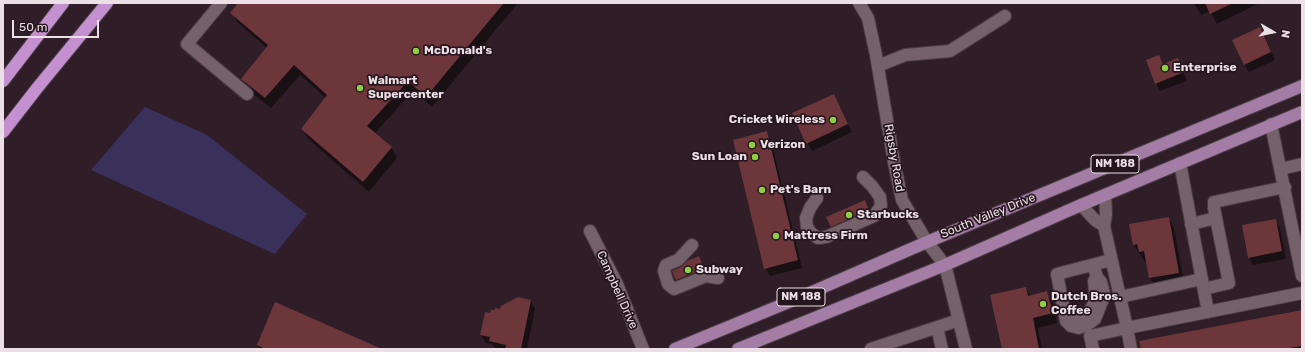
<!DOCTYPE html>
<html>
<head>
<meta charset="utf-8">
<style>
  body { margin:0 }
  #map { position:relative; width:1305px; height:352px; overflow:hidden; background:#2f1e27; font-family:Rubik,sans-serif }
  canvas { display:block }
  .frame { position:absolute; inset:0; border:4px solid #ece0e6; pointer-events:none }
  .north { position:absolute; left:1253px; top:12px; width:40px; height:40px; -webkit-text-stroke:3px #25151d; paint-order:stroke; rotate:99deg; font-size:11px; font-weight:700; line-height:16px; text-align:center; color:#ece0e6 }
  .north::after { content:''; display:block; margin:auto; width:14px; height:18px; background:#ece0e6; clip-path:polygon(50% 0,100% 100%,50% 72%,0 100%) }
  .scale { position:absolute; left:12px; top:20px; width:87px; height:18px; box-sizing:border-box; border:2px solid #ece0e6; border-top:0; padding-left:5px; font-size:12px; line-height:14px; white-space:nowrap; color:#ece0e6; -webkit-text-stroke:3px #25151d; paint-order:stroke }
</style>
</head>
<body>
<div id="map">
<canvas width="1305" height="352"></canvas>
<div class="frame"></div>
<div class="north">N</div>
<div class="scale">50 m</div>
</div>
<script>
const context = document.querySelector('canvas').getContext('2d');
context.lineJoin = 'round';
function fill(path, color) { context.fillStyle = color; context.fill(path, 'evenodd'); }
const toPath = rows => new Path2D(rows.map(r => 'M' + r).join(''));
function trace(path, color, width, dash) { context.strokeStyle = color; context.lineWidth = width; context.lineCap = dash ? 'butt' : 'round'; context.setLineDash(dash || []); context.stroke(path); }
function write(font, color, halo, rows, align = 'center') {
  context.font = font + ' Rubik,sans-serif'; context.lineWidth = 3.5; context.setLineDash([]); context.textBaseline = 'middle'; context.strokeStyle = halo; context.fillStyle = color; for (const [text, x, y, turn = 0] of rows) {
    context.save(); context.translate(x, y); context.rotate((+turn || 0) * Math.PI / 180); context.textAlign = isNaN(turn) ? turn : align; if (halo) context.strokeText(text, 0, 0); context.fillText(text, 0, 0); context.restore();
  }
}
fill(toPath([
  [145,107,207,135,307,214,275,254,91,170]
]), '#3a305c');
fill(toPath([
  [240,3,518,3,432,107,414,90,374,134,391,147,397,158,369,192,308,139,302,129,326,98,300,75,271,108,248,90,242,79,267,48,238,23,232,13],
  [1194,3,1260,3,1217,24,1210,11,1201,15],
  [1264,36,1275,60,1249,72,1244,64],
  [1159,56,1164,65,1178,59,1187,81,1160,91,1156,83],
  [838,103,852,132,812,151,807,143],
  [766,132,771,140,802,268,770,276,765,268],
  [865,201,873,218,836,234,832,226],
  [1169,218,1174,228,1184,283,1156,288,1150,278,1147,262,1145,262,1134,245],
  [1275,220,1280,228,1286,259,1253,265,1249,257],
  [701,263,706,274,680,285,677,280],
  [1026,288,1030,296,1046,292,1052,302,1057,323,1038,328,1042,349,1003,349],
  [531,301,535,309,527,349,495,349,492,344,486,343,481,335,486,313,491,314],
  [1302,311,1302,349,1142,349],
  [258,345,380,349,260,349]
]), '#0007');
fill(toPath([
  [238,3,504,3,426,97,408,81,367,126,392,147,363,182,301,129,327,95,294,65,265,98,241,79,268,45,230,13],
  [1205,3,1233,3,1210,14],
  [1260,27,1271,52,1244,65,1232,40],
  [1159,55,1163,64,1178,58,1184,72,1155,84,1146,60],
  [834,94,848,124,806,144,792,113],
  [767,131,798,260,764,269,733,140],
  [865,200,869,210,831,227,826,217],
  [1169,217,1179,273,1149,278,1144,251,1139,252,1137,244,1133,245,1129,224],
  [1276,219,1282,251,1248,258,1242,225],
  [699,256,704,269,676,280,672,271,681,267,687,261],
  [1026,287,1028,296,1047,291,1053,313,1033,318,1039,349,1002,349,990,295],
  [518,297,531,300,521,349,505,349,506,345,489,341,490,337,480,335,485,312,490,313,491,310,495,310,495,308,500,309,501,306],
  [275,302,382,349,265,349,257,345],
  [1302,310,1302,346,1284,349,1141,349,1139,341]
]), '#6c363a');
const minor = toPath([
  [221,3,187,44,247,94],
  [859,3,868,18,876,55,894,162,902,200,927,242,945,265,966,349],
  [878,66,905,55,950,51,1005,16],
  [1271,124,1302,276],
  [1180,163,1208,312],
  [1281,169,1302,164],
  [817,198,810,208,806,218,807,227,811,233,818,238,826,237,874,216,881,206,880,197,872,186,863,177],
  [1081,205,1095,220,1104,226,1106,214,1105,195],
  [1191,224,1216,218],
  [1104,226,1127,328,1302,293],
  [590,231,617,284,643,349],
  [692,245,678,260,666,265,664,271,668,284,674,289,706,276,718,278],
  [1093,265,1097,277,1101,282,1104,293,1103,299,1095,319,1087,325,1079,328,1071,326,1066,321,1057,274,1111,260],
  [1204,289,1229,283,1214,208,1214,202,1285,187],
  [1120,297,1202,279],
  [1071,326,1076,319,1083,316,1090,311,1094,303,1095,292,1094,281,1096,278],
  [937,327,942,349],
  [871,349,959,320],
  [1093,349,1090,336,1127,328,1131,349]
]);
const major = toPath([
  [675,349,796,299,927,242,1302,86],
  [738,349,945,265,1081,205,1302,112]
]);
const highway = toPath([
  [3,81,63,3],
  [3,132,38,87,107,3]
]);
trace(minor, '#4a3c43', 14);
trace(major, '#4a3c43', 14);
trace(highway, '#4a3c43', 14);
trace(minor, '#75616a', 12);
trace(major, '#a47da7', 12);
trace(highway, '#c490d0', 12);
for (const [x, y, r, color] of [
  [416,51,4,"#8fcd42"],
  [1165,68,4,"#8fcd42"],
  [360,88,4,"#8fcd42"],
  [833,120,4,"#8fcd42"],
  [752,145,4,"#8fcd42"],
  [755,157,4,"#8fcd42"],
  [762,190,4,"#8fcd42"],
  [849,215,4,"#8fcd42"],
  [776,236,4,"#8fcd42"],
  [688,270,4,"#8fcd42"],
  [1043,304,4,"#8fcd42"]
]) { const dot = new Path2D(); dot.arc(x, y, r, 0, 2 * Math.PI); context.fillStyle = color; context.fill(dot); trace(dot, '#25151d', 1.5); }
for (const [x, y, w] of [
  [1115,164,48],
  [801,297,48]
]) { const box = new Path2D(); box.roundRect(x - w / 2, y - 9, w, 18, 3); context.fillStyle = '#25151d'; context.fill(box); trace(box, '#ece0e6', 1); }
write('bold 11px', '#ece0e6', null, [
  ["NM 188",1115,164],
  ["NM 188",801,297]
]);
write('bold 12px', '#ece0e6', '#25151d', [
  ["McDonald's",424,51],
  ["Enterprise",1173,68],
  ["Walmart",368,81],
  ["Supercenter",368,95],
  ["Cricket Wireless",825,120,"right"],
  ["Verizon",760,145],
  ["Sun Loan",747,157,"right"],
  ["Pet's Barn",770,190],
  ["Starbucks",857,215],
  ["Mattress Firm",784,236],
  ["Subway",696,270],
  ["Dutch Bros.",1051,297],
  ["Coffee",1051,311]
], 'left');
write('12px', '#ece0e6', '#25151d', [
  ["Rigsby Road",894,158,80],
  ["South Valley Drive",988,216,-22],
  ["Campbell Drive",617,290,66]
]);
</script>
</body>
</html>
